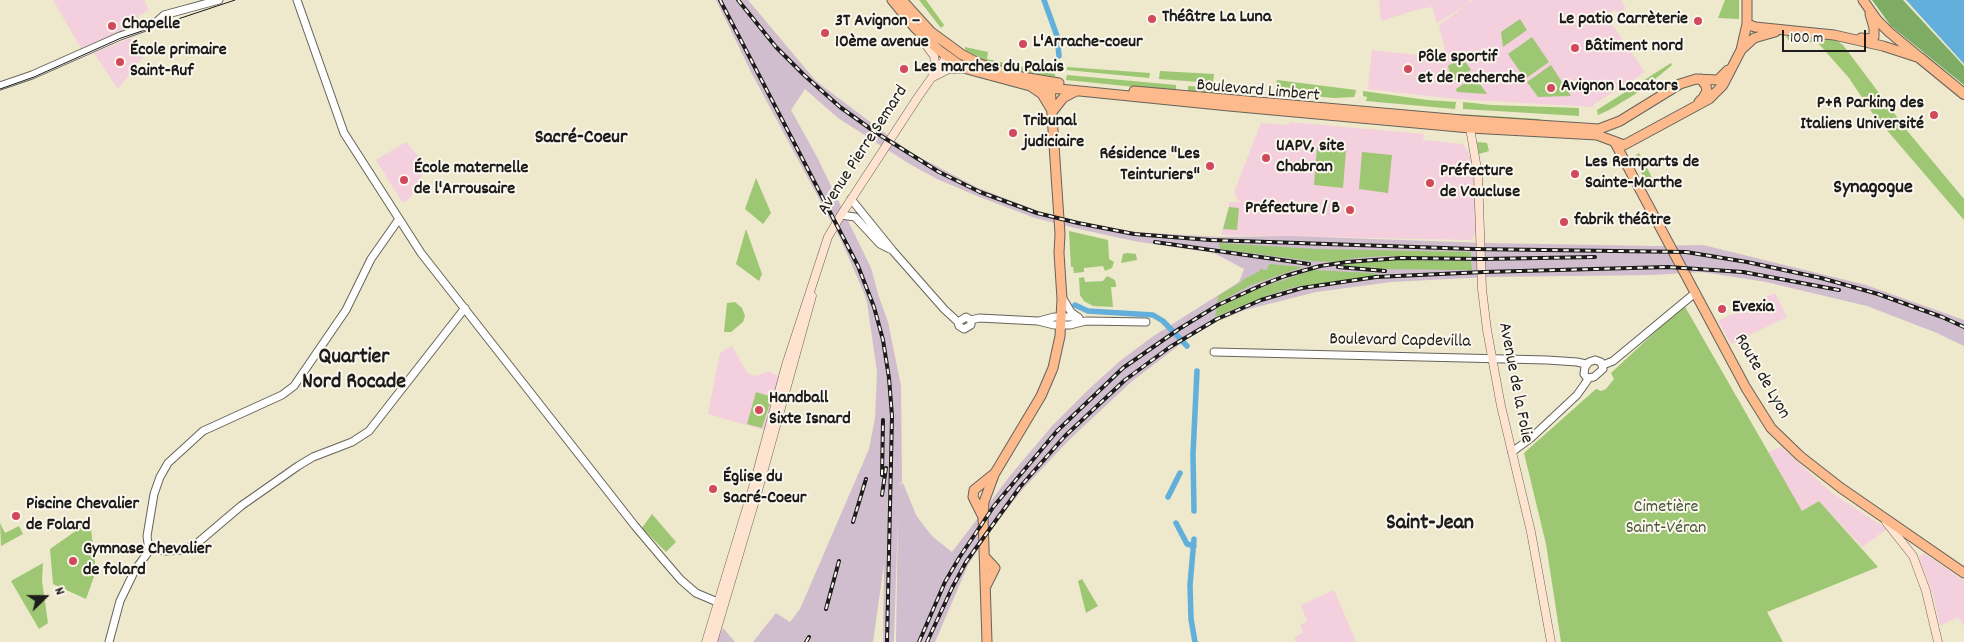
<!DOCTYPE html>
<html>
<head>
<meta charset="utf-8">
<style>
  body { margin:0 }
  #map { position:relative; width:1964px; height:642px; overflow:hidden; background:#eee8cc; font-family:Dekko,sans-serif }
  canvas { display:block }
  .north { position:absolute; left:20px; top:572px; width:50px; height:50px; -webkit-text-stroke:4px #fbf7ec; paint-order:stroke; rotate:68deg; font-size:14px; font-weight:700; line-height:20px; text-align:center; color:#1c1c1c }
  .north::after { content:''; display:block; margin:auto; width:18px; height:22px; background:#1c1c1c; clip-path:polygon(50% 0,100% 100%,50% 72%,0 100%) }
  .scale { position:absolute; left:1782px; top:30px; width:84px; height:22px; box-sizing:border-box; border:2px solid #1c1c1c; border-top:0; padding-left:6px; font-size:15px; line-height:18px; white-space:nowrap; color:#1c1c1c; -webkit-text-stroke:4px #fbf7ec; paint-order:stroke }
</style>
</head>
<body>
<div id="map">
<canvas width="1964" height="642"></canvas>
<div class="north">N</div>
<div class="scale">100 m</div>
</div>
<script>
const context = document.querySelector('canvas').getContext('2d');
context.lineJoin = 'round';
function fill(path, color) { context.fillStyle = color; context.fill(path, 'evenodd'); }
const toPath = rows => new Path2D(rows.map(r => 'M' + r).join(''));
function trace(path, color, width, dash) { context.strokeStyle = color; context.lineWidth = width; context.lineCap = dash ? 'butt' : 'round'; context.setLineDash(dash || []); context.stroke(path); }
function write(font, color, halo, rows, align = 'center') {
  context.font = font + ' Dekko,sans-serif'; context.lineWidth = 4; context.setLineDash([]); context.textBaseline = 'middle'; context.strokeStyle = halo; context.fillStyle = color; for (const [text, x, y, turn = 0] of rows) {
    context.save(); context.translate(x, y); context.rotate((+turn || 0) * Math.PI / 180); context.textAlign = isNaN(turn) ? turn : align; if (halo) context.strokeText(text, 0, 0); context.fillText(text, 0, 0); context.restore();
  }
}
fill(toPath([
  [53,0,144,0,149,10,138,16,142,22,81,48],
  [1379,0,1470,0,1469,3,1474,0,1621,0,1626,9,1618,12,1616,10,1613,11,1606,16,1645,72,1593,105,1594,107,1456,99,1368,89,1372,50,1443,58,1445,50,1439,25,1469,3,1437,23,1432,7,1419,9,1381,21],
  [130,38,143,57,118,89,94,53],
  [1289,122,1424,134,1423,140,1463,144,1470,156,1473,172,1477,227,1472,240,1221,235,1230,202,1249,203,1238,201,1234,192,1261,123,1289,125],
  [406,142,428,167,412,189,413,194,407,201,402,202,376,160],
  [1775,293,1787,317,1731,344,1718,321],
  [732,346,747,373,755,376,769,371,780,377,764,430,708,414,720,353],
  [1781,447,1832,493,1887,529,1862,547,1819,501,1802,511,1768,452],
  [1924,553,1964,581,1964,626,1958,617,1940,626,1933,594,1919,558],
  [1334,590,1356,642,1296,642,1294,637,1303,633,1300,625,1307,621,1301,605]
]), '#f4cfdd');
fill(toPath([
  [716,0,748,0,816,81,910,152,976,187,1038,211,1079,222,1135,232,1219,237,1290,236,1485,243,1655,246,1703,245,1866,285,1964,320,1964,346,1937,333,1867,306,1766,282,1702,272,1653,275,1488,277,1391,282,1316,292,1245,310,1218,321,1187,339,1130,383,1068,441,1023,489,992,528,968,565,935,642,896,642,898,514,894,642,883,642,884,564,873,642,753,642,776,613,790,622,800,609,869,449,875,418,877,372,867,302,864,293,840,238,752,74],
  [805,89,838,118,908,163,937,179,977,196,1035,218,1079,229,1134,241,1214,253,1244,269,1239,282,1152,337,1120,361,1088,390,1052,426,1009,477,952,552,933,537,924,526,916,515,903,483,898,486,902,482,901,386,888,322,879,297,871,268,817,157,791,110],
  [723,628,735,642,736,642,717,642]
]), '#d0bdcd');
fill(toPath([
  [919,0,926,0,944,25,941,28],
  [1725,0,1739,0,1739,19,1718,18],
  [1520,19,1527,30,1503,47,1501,32],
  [1786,36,1836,40,1843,45,1909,133,1964,199,1964,220,1873,114,1849,78,1818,43,1788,40],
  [1532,37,1549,62,1525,79,1508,54],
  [965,47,988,52,987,59,1055,74,1055,77,1018,71,982,60,979,57,965,50],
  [1462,57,1471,70,1452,82,1448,66],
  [1671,63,1672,65,1642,90,1609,110,1598,115,1597,110],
  [1551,65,1571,96,1538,97,1527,82],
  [1067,67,1150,73,1149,78,1067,70],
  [1160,71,1214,74,1213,83,1159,79],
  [1067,75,1176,85,1176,91,1066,80],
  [1475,77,1487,94,1457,92,1456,89],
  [1277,80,1356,90,1355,95,1354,97,1334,98,1281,93,1275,90],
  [1188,86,1215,88,1215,95,1188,92],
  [1363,91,1427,100,1456,102,1455,109,1366,101,1367,97,1363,96],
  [1463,102,1491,105,1579,108,1579,116,1463,109],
  [1459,114,1540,119,1539,122,1460,117],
  [1477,142,1487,143,1489,151,1479,154],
  [1317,148,1346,151,1343,188,1314,185],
  [1362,152,1392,155,1388,193,1359,189],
  [1639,153,1656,185,1648,190,1635,156],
  [756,178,771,213,763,224,745,209],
  [1229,207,1239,208,1237,230,1223,229],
  [746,229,762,274,759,281,736,264],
  [1069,231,1108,240,1109,259,1114,262,1112,268,1105,271,1103,266,1084,268,1084,272,1074,273,1073,267,1071,267],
  [1219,243,1317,249,1471,252,1471,258,1385,256,1355,258,1335,262,1310,261,1220,249],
  [1127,253,1136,254,1137,260,1121,263,1123,254],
  [1389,260,1471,261,1472,270,1380,269,1375,269,1375,267,1369,268,1337,265],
  [1269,264,1303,267,1251,285,1217,303,1218,296,1241,282,1244,279,1260,271,1260,269,1267,270],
  [1312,270,1371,273,1378,274,1378,276,1294,287,1266,296,1215,317,1217,308,1255,290],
  [1107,276,1115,280,1116,285,1116,287,1111,287,1113,307,1093,306,1084,301,1080,295,1079,278,1084,277,1085,282,1103,281],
  [735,302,742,308,745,316,743,322,731,332,724,332,727,303],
  [1684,305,1802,511,1819,501,1878,567,1767,612,1783,642,1561,642,1546,544,1524,453,1596,389,1601,391,1606,389,1614,379,1611,373],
  [756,392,772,397,762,428,747,424],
  [652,514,676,542,666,552,642,528],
  [90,521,96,571,86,599,53,584,50,549],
  [0,523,5,533,19,526,23,534,1,546],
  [43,563,42,581,48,623,39,629,11,581],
  [1082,579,1098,606,1086,613,1078,581]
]), '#9dc773');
fill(toPath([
  [1872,0,1903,0,1964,66,1964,85,1891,26]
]), '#7eac65');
fill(toPath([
  [1906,0,1964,0,1964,64]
]), '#62afdb');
trace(toPath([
  [1044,0,1057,36,1059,56],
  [1075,305,1088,311,1153,315,1163,321,1187,346],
  [1168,497,1180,473],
  [1194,511,1193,454,1197,371],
  [1176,523,1187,544,1194,546],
  [1194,539,1190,585,1191,619,1195,642]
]), '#62afdb', 5.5);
const tertiary = toPath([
  [297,0,344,133,421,253,635,526,662,558,681,580,696,593,722,604],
  [0,86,32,75,120,36,154,24,164,15,219,0],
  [851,199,893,251,944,309,958,322],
  [841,215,855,217,880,244,890,249],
  [1062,297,1071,312,1079,318],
  [1039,321,1054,317,1078,317],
  [958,322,966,317,971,320,979,318,1038,321,1054,325,1070,325,1086,321,1146,322],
  [958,322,959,326,964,329,971,325,971,320],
  [1214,352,1547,360,1577,362,1586,364],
  [1595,360,1601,362,1603,369,1594,377,1587,378,1584,374,1585,367,1589,362,1595,360],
  [1603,365,1613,361,1695,293],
  [1512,452,1531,438,1577,395,1589,378],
  [149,544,160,550,166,551,182,550,195,545,241,506,298,466,313,457,352,442,369,431,465,308],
  [109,642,120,601,135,570,149,551,147,536,154,494,160,477,168,463,203,431,282,395,294,386,346,310,371,259,399,219]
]);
const secondary = toPath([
  [920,37,934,56,935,63,932,72],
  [933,77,949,69,967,69],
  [1467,125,1470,128,1478,175,1482,289,1487,330,1501,406,1531,532,1551,642],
  [1886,522,1913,556,1926,591,1938,642],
  [706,642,754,484,786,365,828,237,841,215,918,97,947,56],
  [713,642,759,487,812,296]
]);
const primary = toPath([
  [892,0,915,28,940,51,954,61,967,69,1030,86,1229,106,1470,128,1597,135,1624,145,1709,99,1723,85,1741,50,1747,24,1747,0],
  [902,0,931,32,961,54,980,64,998,70,1022,77,1059,83],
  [1863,0,1877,20,1889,32,1918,56],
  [1747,24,1755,27,1834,35,1883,46,1920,58],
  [1861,38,1869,39,1874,37,1874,28,1870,14],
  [1741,50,1754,38,1775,32],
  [1032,87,1042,94,1051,109],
  [1134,91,1462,120,1599,129,1620,121,1680,84,1696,79,1718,80,1728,70],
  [1699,102,1703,98,1707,91,1706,86,1701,79],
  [1052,112,1063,98,1076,91],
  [1614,141,1746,388,1771,428,1800,456,1841,488,1964,573],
  [983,517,973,497,974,490,995,473,1041,396,1053,368,1060,336,1062,299,1059,253,1060,234,1050,85],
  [984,556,995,568,986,586],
  [987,642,983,517,984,502,994,475]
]);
const trunk = toPath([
  [1920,58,1964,94]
]);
trace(tertiary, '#66635a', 9);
trace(secondary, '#66635a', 9);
trace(primary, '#66635a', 11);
trace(trunk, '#66635a', 12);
trace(tertiary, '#fff', 7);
trace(secondary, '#fee3d1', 8);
trace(primary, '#fcba8d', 9);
trace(trunk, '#fcba8d', 10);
trace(toPath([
  [0,89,34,77,121,38,235,0]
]), '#1c1c1c', 1);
const rail = toPath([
  [720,0,858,266,874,307,883,340,889,378,892,416,887,642],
  [738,0,776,47,804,75,840,107,875,132,939,172,980,192,1037,213,1078,223,1134,234,1210,240,1473,249,1686,252,1747,262,1821,278,1878,294,1942,317,1964,327],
  [1155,242,1309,264],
  [1338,267,1385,271],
  [882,475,883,420],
  [882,495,886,468],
  [853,522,866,479],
  [826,609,839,561],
  [806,642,809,637],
  [919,642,945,582,959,558,994,506,1057,431,1123,368,1179,329,1218,305,1262,285,1285,276,1320,266,1347,262,1401,258,1484,259,1595,257],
  [927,642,952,588,966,562,1020,487,1065,436,1125,380,1170,347,1217,319,1261,300,1302,288,1376,277,1484,272,1668,267,1743,272,1839,290]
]);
trace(rail, '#1c1c1c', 4);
trace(rail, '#fbf7ec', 2, [5.5]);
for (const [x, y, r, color] of [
  [1152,19,5,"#d1495b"],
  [1698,21,5,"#d1495b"],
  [112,26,5,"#d1495b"],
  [825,33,5,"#d1495b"],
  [1023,44,5,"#d1495b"],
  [1575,48,5,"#d1495b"],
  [120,62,5,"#d1495b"],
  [904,69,5,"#d1495b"],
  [1408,69,5,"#d1495b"],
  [1551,88,5,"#d1495b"],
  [1934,115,5,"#d1495b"],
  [1013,133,5,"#d1495b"],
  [1266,158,5,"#d1495b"],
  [1210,166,5,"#d1495b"],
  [1575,174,5,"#d1495b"],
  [404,180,5,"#d1495b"],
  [1430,183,5,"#d1495b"],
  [1350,210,5,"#d1495b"],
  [1564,222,5,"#d1495b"],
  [1722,309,5,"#d1495b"],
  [759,410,5,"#d1495b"],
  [713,489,5,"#d1495b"],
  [16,516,5,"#d1495b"],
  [73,561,5,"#d1495b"]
]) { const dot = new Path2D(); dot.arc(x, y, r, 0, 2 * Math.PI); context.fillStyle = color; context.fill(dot); trace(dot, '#fbf7ec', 2); }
write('bold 18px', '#1c1c1c', '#fbf7ec', [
  ["Théâtre La Luna",1162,19],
  ["Le patio Carrèterie",1688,21,"right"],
  ["3T Avignon –",835,23],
  ["10ème avenue",835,44],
  ["Chapelle",122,26],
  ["L'Arrache-coeur",1033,44],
  ["Bâtiment nord",1585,48],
  ["École primaire",130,52],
  ["Saint-Ruf",130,73],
  ["Pôle sportif",1418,59],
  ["et de recherche",1418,80],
  ["Les marches du Palais",914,69],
  ["Avignon Locators",1561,88],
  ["P+R Parking des",1924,105,"right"],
  ["Italiens Université",1924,126,"right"],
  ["Tribunal",1023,123],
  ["judiciaire",1023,144],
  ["UAPV, site",1276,148],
  ["Chabran",1276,169],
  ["Résidence \"Les",1200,156,"right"],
  ["Teinturiers\"",1200,177,"right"],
  ["Les Remparts de",1585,164],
  ["Sainte-Marthe",1585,185],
  ["École maternelle",414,170],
  ["de l'Arrousaire",414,191],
  ["Préfecture",1440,173],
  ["de Vaucluse",1440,194],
  ["Préfecture / B",1340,210,"right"],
  ["fabrik théâtre",1574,222],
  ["Evexia",1732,309],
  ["Handball",769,400],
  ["Sixte Isnard",769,421],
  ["Église du",723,479],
  ["Sacré-Coeur",723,500],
  ["Piscine Chevalier",26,506],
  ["de Folard",26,527],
  ["Gymnase Chevalier",83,551],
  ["de folard",83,572]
], 'left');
write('18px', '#1c1c1c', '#fbf7ec', [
  ["Boulevard Limbert",1258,92,5],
  ["Avenue Pierre Semard",864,151,-57],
  ["Boulevard Capdevilla",1400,342,1],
  ["Route de Lyon",1761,377,60],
  ["Avenue de la Folie",1514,383,79]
]);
write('18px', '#49583a', '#fbf7ec', [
  ["Cimetière",1666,509],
  ["Saint-Véran",1666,530]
]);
write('bold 20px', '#1c1c1c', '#fbf7ec', [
  ["Sacré-Coeur",581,139],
  ["Synagogue",1873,189]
]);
write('bold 22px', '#1c1c1c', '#fbf7ec', [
  ["Quartier",354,359],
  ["Nord Rocade",354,384],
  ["Saint-Jean",1430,525]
]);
</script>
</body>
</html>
